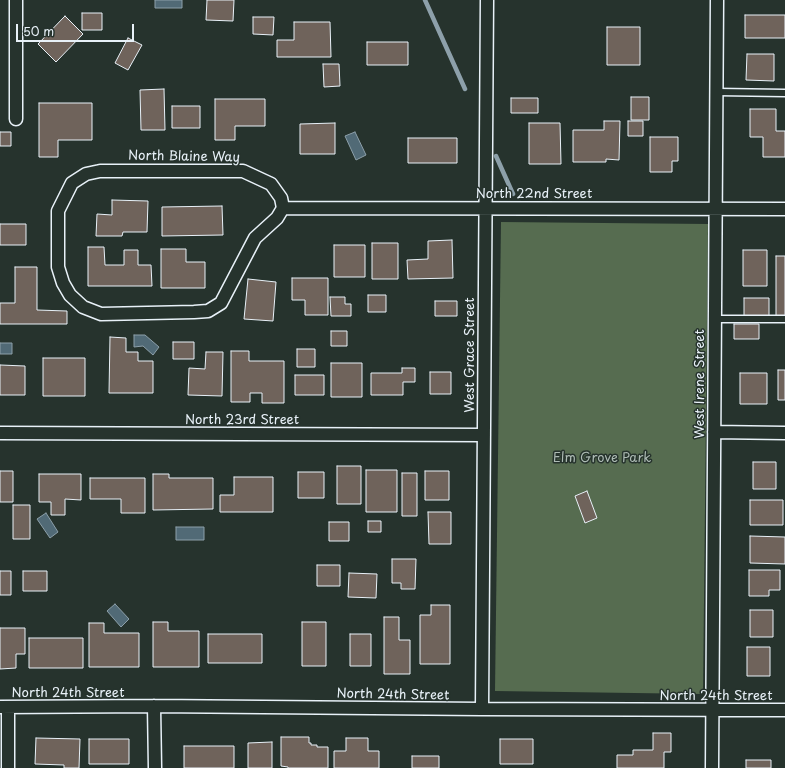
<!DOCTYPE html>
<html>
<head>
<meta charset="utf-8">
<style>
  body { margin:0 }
  #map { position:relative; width:785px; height:768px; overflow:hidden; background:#26332d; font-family:"Playpen Sans",sans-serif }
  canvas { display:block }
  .scale { position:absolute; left:16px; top:24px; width:118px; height:18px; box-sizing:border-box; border:2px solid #e8f1f8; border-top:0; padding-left:5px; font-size:12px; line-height:14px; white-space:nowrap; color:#e8f1f8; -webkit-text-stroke:3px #26332d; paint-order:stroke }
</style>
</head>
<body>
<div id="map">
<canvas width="785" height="768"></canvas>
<div class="scale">50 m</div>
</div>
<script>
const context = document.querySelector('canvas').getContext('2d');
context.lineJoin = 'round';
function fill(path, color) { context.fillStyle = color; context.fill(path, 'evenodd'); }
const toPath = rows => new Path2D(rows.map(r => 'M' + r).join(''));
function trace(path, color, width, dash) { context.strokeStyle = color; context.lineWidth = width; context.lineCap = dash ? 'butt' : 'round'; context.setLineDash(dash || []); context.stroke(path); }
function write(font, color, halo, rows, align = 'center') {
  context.font = font + ' "Playpen Sans",sans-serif'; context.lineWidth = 3; context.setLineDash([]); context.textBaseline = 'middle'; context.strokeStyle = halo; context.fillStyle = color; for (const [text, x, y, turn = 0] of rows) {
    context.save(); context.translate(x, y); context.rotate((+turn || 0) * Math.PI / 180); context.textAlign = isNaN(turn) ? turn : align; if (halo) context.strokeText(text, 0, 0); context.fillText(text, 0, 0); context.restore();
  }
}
fill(toPath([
  [501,222,708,224,703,694,495,691]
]), '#566c50');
const water = toPath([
  [155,0,182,0,182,8,155,8,155,0],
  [355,132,366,155,356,160,345,136,355,132],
  [134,335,145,335,159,347,153,355,143,346,134,347,134,335],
  [0,343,12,343,12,354,0,354,0,343],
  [46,513,58,532,50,538,37,519,46,513],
  [176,527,204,527,204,540,176,540,176,527],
  [115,604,129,619,121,627,107,611,115,604]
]);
fill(water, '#516a76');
trace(water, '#8da0aa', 1);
trace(toPath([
  [425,0,465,89],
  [496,156,513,194]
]), '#8da0aa', 4.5);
const building = toPath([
  [207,0,234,0,233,21,206,20,207,0],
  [82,13,102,13,102,30,82,30,82,13],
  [745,15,785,15,785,38,745,38,745,15],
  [65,16,83,34,56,62,38,44,65,16],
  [253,17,274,17,273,35,253,34,253,17],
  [294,22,330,22,331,57,277,57,277,40,294,40,294,22],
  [607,27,640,27,640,65,607,65,607,27],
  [128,38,142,45,128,70,115,63,128,38],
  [367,42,408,42,408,65,367,65,367,42],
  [747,54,774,54,774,81,746,80,747,54],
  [323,64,339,64,340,86,324,87,323,64],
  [164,89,165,130,141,130,140,90,164,89],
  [631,97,649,97,649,120,631,120,631,97],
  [511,98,538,98,538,113,511,113,511,98],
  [215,99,265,99,265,126,235,126,235,140,215,140,215,99],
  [39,103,92,103,92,140,58,140,58,157,39,157,39,103],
  [172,106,200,106,200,128,172,128,172,106],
  [750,109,776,109,776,131,785,131,785,157,763,157,763,137,750,137,750,109],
  [604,121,620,121,619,160,606,159,606,162,573,162,573,130,604,130,604,121],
  [628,121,643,121,643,136,628,136,628,121],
  [335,123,335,154,300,154,300,124,335,123],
  [529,123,560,123,561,164,529,164,529,123],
  [0,132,11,132,11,146,0,146,0,132],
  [650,137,678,137,678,161,672,161,672,172,650,172,650,137],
  [408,138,457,138,457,163,408,163,408,138],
  [112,200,148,201,147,232,123,232,122,236,96,236,97,214,112,215,112,200],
  [222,206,223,235,162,236,162,207,222,206],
  [0,224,26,224,26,245,0,245,0,224],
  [452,240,453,278,408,279,407,260,428,259,428,241,452,240],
  [372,243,398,243,398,279,372,279,372,243],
  [334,245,365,245,365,277,334,277,334,245],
  [88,247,104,247,105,265,124,265,124,250,138,250,138,265,151,265,152,286,88,286,88,247],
  [161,249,186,249,186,262,205,262,205,288,161,288,161,249],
  [743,250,767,250,767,286,743,286,743,250],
  [776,256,785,256,785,317,776,317,776,256],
  [15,267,37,267,37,310,67,311,67,324,0,324,0,303,15,303,15,267],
  [292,278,328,278,328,315,305,315,305,300,292,300,292,278],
  [248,279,276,282,273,321,244,319,248,279],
  [368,295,386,295,386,312,368,312,368,295],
  [330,297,345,297,345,304,351,304,351,316,331,316,330,297],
  [744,298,769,298,769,316,744,316,744,298],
  [435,301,457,301,457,316,435,316,435,301],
  [734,324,759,324,759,339,734,339,734,324],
  [331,331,347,331,347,346,331,346,331,331],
  [110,337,126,338,126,352,138,352,138,361,153,361,153,393,109,393,110,337],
  [173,342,194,342,194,359,173,359,173,342],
  [297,349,315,349,315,367,297,367,297,349],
  [231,351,249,351,249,361,284,361,284,403,262,403,262,393,250,393,250,402,231,402,231,351],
  [206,352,223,352,222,396,188,395,189,368,205,369,206,352],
  [43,358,85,358,85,396,43,396,43,358],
  [331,363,362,363,362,397,331,397,331,363],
  [0,365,25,366,25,395,0,395,0,365],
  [402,368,415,368,415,382,403,382,403,395,371,395,371,373,402,373,402,368],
  [778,370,785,370,785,400,778,400,778,370],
  [430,372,451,372,451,394,430,394,430,372],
  [740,373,767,373,767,404,740,404,740,373],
  [295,375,324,375,324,395,295,395,295,375],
  [753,462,776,462,776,489,753,489,753,462],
  [337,466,361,466,361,504,337,504,337,466],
  [366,470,397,470,397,512,366,512,366,470],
  [0,471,13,471,13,502,0,502,0,471],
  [425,471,449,471,449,500,425,500,425,471],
  [298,472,324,472,324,498,298,498,298,472],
  [402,473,417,473,417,516,402,516,402,473],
  [39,474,81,474,81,500,65,499,65,515,51,515,51,502,39,502,39,474],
  [153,474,169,474,169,478,213,478,213,509,153,510,153,474],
  [234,477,273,477,273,512,220,512,220,495,234,495,234,477],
  [90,478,145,478,145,513,121,513,121,499,90,499,90,478],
  [587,491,597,518,585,523,575,496,587,491],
  [750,500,783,500,783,525,750,525,750,500],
  [13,505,30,505,30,539,13,539,13,505],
  [428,512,451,512,451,544,429,544,428,512],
  [368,521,381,521,381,532,368,532,368,521],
  [329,522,349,522,349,541,329,541,329,522],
  [750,536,785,537,785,564,750,563,750,536],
  [392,559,416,559,415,589,401,589,401,583,392,583,392,559],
  [317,565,340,565,340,586,317,586,317,565],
  [749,570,780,570,780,590,769,590,769,596,749,596,749,570],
  [0,571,11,571,11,595,0,595,0,571],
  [23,571,47,571,47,591,23,591,23,571],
  [349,573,377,574,376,598,348,597,349,573],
  [431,605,450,605,450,664,420,664,420,615,431,615,431,605],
  [750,610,773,610,773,637,750,637,750,610],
  [384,617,399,617,399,640,410,640,410,674,384,674,384,617],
  [153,622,168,622,168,631,199,631,199,667,153,667,153,622],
  [302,622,326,622,326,666,302,666,302,622],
  [89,623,104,623,104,633,139,633,139,667,89,667,89,623],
  [0,628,25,628,25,654,16,654,16,668,0,669,0,628],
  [208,634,262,634,262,663,208,663,208,634],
  [350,634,371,634,371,666,350,666,350,634],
  [29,638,83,638,83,668,29,668,29,638],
  [747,647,770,647,770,676,747,676,747,647],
  [653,733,671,733,671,752,664,752,664,768,617,768,617,755,633,755,633,750,653,750,653,733],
  [281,737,309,737,309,743,311,743,311,745,317,745,317,747,328,747,328,768,288,768,288,767,281,766,281,737],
  [36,738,80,739,79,768,64,768,64,765,35,764,36,738],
  [346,738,368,738,368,751,379,751,379,768,334,768,334,751,346,751,346,738],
  [89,739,129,739,129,764,89,764,89,739],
  [500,739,533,739,533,764,500,764,500,739],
  [272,742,272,768,248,768,248,743,272,742],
  [184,746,234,746,234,768,184,768,184,746],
  [412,756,439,756,439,768,412,768,412,756],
  [746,760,771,760,771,768,746,768,746,760]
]);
fill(building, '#6f635b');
trace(building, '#e8f1f8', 1);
const lane = toPath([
  [717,92,785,93],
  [715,319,785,319]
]);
const street = toPath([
  [16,0,16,119],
  [100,171,243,171,271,184,281,198,283,208,277,218,255,238,221,303,208,311,194,312,101,314,83,307,70,295,63,283,58,267,58,211,72,183,86,174,100,171],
  [283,208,785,209],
  [714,432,785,433],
  [0,433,484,435],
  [154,706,155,768],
  [0,707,154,706,482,709,785,710],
  [8,707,8,768],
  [482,709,487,0],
  [712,768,717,0]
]);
trace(lane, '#e8f1f8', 9);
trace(street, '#e8f1f8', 15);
trace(lane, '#26332d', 6);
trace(street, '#26332d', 12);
write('13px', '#e8f1f8', '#26332d', [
  ["North Blaine Way",184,157,1],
  ["North 22nd Street",534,194],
  ["West Grace Street",470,355,-90],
  ["West Irene Street",700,384,-90],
  ["North 23rd Street",242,420],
  ["North 24th Street",68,693],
  ["North 24th Street",393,695,1],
  ["North 24th Street",716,696]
]);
write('13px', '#aebcb5', '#26332d', [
  ["Elm Grove Park",602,458]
]);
</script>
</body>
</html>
